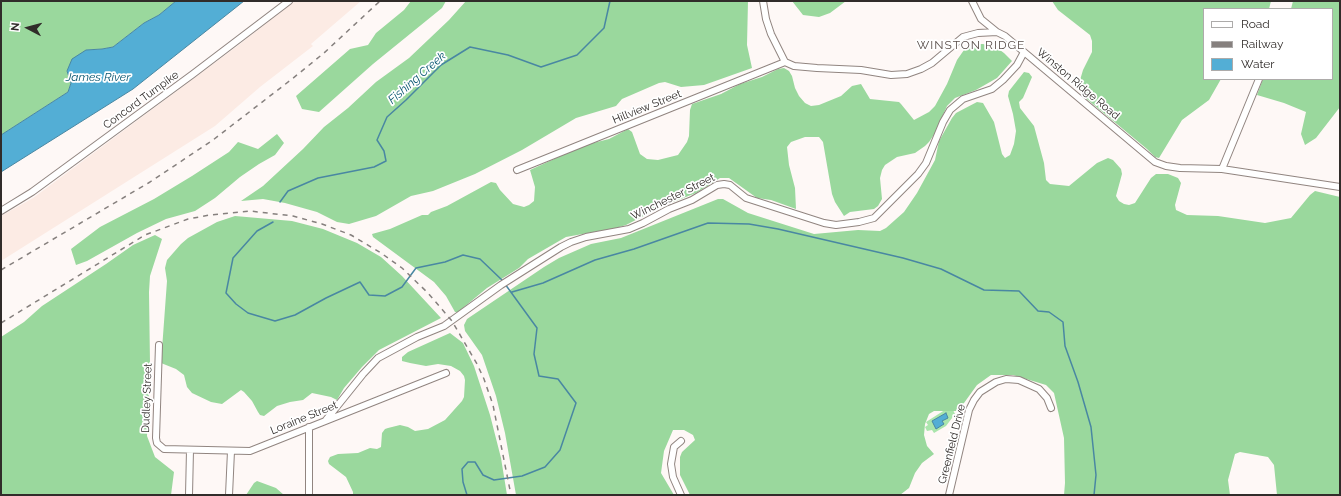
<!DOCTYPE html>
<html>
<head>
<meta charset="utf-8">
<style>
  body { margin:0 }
  #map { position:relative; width:1341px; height:496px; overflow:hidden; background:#fef8f6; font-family:Raleway,sans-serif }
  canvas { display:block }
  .frame { position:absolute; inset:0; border:2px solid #312c2a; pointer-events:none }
  .legend { position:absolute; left:1203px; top:8px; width:130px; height:72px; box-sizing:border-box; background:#fff; border:1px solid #adabaa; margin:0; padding:5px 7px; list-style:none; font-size:12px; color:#312c2a }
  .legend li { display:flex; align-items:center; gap:8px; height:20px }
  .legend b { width:20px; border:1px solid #adabaa }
  .north { position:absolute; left:8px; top:8px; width:40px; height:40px; -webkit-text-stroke:3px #fff; paint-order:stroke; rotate:276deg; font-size:11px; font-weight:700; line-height:16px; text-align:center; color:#312c2a }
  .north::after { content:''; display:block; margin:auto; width:14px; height:18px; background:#312c2a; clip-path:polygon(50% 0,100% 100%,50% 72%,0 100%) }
</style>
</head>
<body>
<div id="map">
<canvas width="1341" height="496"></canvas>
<div class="frame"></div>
<ul class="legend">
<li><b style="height:5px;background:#fff"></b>Road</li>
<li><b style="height:5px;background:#86807e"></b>Railway</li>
<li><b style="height:11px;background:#53aed5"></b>Water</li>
</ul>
<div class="north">N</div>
</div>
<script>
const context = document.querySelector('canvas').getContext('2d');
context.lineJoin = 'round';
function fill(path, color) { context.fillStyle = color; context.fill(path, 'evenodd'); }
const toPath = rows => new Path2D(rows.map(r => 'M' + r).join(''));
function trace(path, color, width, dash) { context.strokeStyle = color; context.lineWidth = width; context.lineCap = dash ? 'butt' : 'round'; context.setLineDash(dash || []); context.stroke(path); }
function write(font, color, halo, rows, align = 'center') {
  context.font = font + ' Raleway,sans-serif'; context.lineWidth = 3.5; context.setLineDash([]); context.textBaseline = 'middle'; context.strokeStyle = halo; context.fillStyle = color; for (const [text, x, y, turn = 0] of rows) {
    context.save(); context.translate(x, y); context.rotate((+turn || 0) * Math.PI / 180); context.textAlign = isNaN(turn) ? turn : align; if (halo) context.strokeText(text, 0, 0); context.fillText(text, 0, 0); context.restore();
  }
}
fill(toPath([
  [295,1,361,1,311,44,313,46,260,87,215,126,1,261,1,216,33,198,236,47]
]), '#fcebe4');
fill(toPath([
  [951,406,955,414,946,426,934,433,932,430,927,431,925,427,928,425,926,422]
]), '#aae5ac');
fill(toPath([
  [1,1,176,1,159,15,144,23,113,47,102,49,86,50,67,71,71,83,68,92,1,135],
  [411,1,446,1,442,8,373,64,319,112,302,109,296,96,350,49,368,45,376,33,404,10],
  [466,1,748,1,747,45,752,68,704,85,681,87,665,82,659,83,622,99,616,106,576,118,522,150,475,174,433,191,411,196,376,216,349,224,337,222,317,212,285,203,263,199,241,201,263,186,303,149,324,127,348,108,376,82,409,58,449,20],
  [792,1,846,1,830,13,819,17,803,15],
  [1052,1,1271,1,1269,9,1204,9,1204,79,1221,79,1209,100,1182,120,1159,158,1155,157,1147,149,1082,95,1078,87,1083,70,1092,52,1092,41,1090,35,1058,10],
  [1293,1,1340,1,1340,107,1316,138,1305,145,1301,134,1306,112,1284,103,1257,95,1263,79,1304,79,1311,80,1332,79,1332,9,1291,9],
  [974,44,983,44,997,48,1004,53,1012,61,997,78,976,90,955,98,947,106,935,133,929,142,925,146,915,153,897,157,885,165,882,170,880,178,882,199,878,206,874,209,850,212,844,216,835,202,832,194,823,142,819,137,805,137,791,142,787,147,789,165,795,188,796,209,771,200,757,198,729,178,720,178,696,193,663,206,626,225,616,228,566,237,528,259,519,268,487,288,458,312,455,312,446,296,434,282,373,237,372,234,390,229,422,215,428,215,431,212,447,206,491,182,496,183,500,190,513,204,524,207,529,205,534,201,535,187,530,170,585,145,609,139,628,129,632,132,640,154,647,159,658,160,678,155,687,142,689,136,690,110,692,104,721,94,740,84,762,77,778,69,784,68,789,71,792,76,795,88,799,96,805,103,811,106,819,105,841,96,852,86,861,84,870,99,899,102,901,104,914,120,929,112,935,106,947,84,957,60,964,50,968,46],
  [1024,72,1029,73,1032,77,1023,98,1019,102,1020,108,1034,126,1044,163,1046,180,1050,184,1069,186,1097,163,1108,158,1113,160,1121,169,1122,174,1116,196,1119,201,1124,204,1129,205,1135,203,1151,178,1156,174,1168,174,1178,178,1181,183,1175,205,1176,210,1187,215,1218,216,1265,223,1291,218,1310,195,1315,191,1340,197,1340,495,1277,495,1274,465,1268,457,1240,452,1235,454,1228,480,1230,495,1064,495,1065,483,1064,438,1054,393,1046,385,1013,375,991,375,977,385,964,403,956,411,934,411,929,414,925,424,924,435,927,446,934,454,922,463,915,473,909,488,900,495,690,495,680,475,680,457,682,452,695,440,693,435,684,430,673,430,664,451,661,473,674,495,516,495,505,433,496,396,482,355,465,331,464,325,467,319,544,267,559,258,591,244,621,238,718,199,723,199,748,213,814,234,858,230,880,231,886,228,904,212,917,193,935,160,939,141,952,118,956,113,977,102,983,103,994,122,1002,154,1005,158,1010,155,1014,144,1016,131,1013,114,1008,96,1009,91],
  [277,134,284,143,275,155,259,164,240,177,215,198,195,211,166,219,137,233,87,261,76,265,71,249,100,227,154,199,192,176,229,152,238,142,258,149],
  [235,216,292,221,323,229,357,243,381,257,402,276,441,318,379,350,362,367,344,388,337,400,331,397,312,393,303,400,290,402,277,406,264,416,260,415,258,412,252,401,244,392,241,390,222,404,211,402,192,393,187,387,184,375,176,369,161,363,167,281,165,268,167,260,181,244,188,238,217,222],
  [155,235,162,239,150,276,149,292,150,364,147,436,155,457,174,472,171,495,1,495,1,337,24,322,42,306,106,264,133,245],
  [450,333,463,343,474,366,490,415,501,458,507,495,353,495,353,492,346,477,329,464,328,461,330,457,338,454,358,453,370,448,377,449,381,447,382,433,385,429,388,428,400,425,408,427,415,431,428,429,445,420,462,401,464,397,465,380,464,376,460,371,451,366,438,364,426,366,410,363,402,361,402,357,408,352],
  [257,481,276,488,284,495,246,495,254,483]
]), '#9ad89d');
const water = toPath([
  [176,1,244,1,133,89,1,172,1,135,68,92,71,83,67,71,72,59,86,50,102,49,113,47,144,23,159,15,176,1],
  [946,413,948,418,942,421,944,424,936,429,932,421,946,413]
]);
fill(water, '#53aed5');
trace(water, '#4987a2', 1);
trace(toPath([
  [280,202,288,191,318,178,374,167,386,161,384,151,377,140,387,117,406,100,441,65,470,47,508,55,541,67,577,55,604,28,610,1],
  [273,222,257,231,233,258,226,293,236,304,248,313,275,321,295,315,326,298,360,282,369,295,385,296,402,287,416,268,445,262,463,255,480,259,503,281],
  [512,292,543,283,595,260,634,249,708,223,749,224,778,229,903,258,941,269,984,290,1019,291,1038,311,1049,312,1063,322,1065,346,1078,382,1091,427,1096,475,1094,495],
  [467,495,463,482,462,469,468,462,475,462,483,475,494,480,522,476,545,467,560,450,576,403,558,379,539,376,534,354,537,328,505,284]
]), '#4987a2', 1.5);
const minor = toPath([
  [763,1,766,19,771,34,785,62],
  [972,1,981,19,997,32],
  [785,62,794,66,817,68,861,70,891,75,907,74,921,69,932,63,963,37,978,33,997,32,1005,36,1155,162,1166,166,1180,168,1222,169,1340,187],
  [1222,169,1259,79],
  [517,170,785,62],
  [1,211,32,192,193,74,289,1],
  [159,345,156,438,157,443,164,449,250,451,446,373],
  [326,420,363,374,378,358,417,337,444,326,501,285,561,247,571,242,586,237,629,229,643,223,669,209,692,200,717,185,724,184,730,185,746,198,824,223,836,225,859,222,874,218,918,174,926,163,943,122,950,110,963,99,992,89,1003,80,1017,65,1024,52],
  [189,495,190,450],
  [229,495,231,451],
  [309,495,309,427],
  [681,495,673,477,671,464,674,447,681,441],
  [949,495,969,410,974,400,980,392,996,382,1006,379,1019,380,1039,389,1047,398,1051,408]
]);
trace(minor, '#918580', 8);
trace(minor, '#fff', 6);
trace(toPath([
  [1,270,150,182,213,140,292,79,324,53,380,1],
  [1,323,145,235,188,219,210,215,250,211,293,216,322,224,351,235,381,253,402,268,428,293,452,321,477,364,484,379,493,405,511,495]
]), '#86807e', 1.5, [5, 5]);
write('11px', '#312c2a', '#fff', [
  ["Winston Ridge Road",1078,84,40],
  ["Concord Turnpike",141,100,-36],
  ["Hillview Street",647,107,-22],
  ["Winchester Street",673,197,-26],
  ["Dudley Street",147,398,-88],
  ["Loraine Street",304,418,-22],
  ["Greenfield Drive",952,444,-76]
]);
context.letterSpacing = '1px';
write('12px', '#5c514d', '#fff', [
  ["WINSTON RIDGE",971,45]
]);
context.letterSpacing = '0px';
write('italic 12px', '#06546f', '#fff', [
  ["James River",98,77],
  ["Fishing Creek",417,78,-41]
]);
</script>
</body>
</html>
